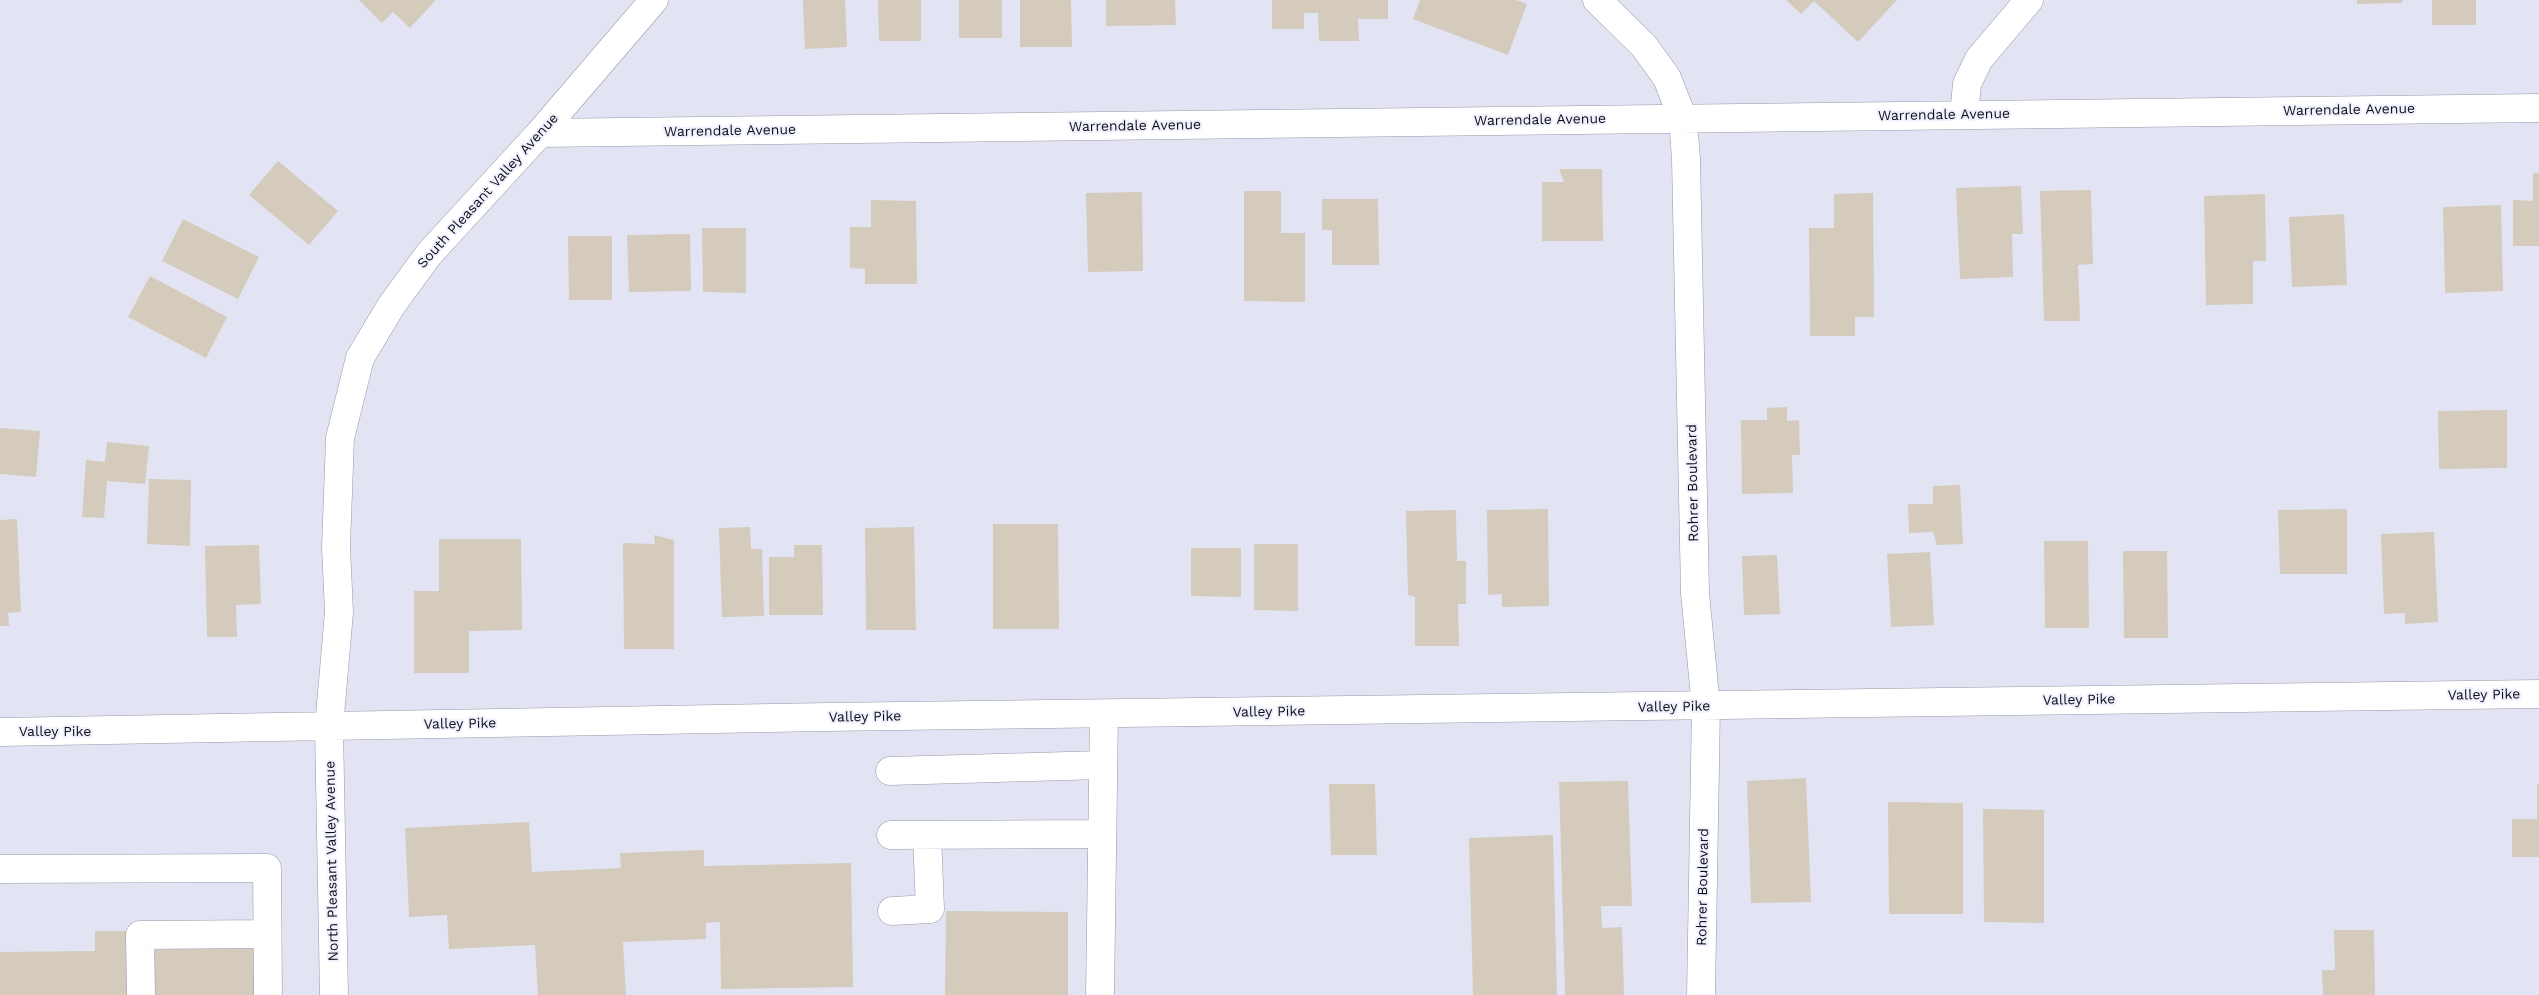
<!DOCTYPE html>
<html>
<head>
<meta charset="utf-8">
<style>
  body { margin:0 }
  canvas { display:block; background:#e2e4f4 }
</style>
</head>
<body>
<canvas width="2539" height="995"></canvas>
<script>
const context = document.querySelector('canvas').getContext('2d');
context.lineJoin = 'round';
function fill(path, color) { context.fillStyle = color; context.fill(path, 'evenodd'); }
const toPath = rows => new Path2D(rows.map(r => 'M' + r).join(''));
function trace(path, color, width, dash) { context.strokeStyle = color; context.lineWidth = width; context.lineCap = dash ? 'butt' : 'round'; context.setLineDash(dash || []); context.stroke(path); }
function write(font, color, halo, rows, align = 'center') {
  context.font = font + ' "Work Sans",sans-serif'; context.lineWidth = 4; context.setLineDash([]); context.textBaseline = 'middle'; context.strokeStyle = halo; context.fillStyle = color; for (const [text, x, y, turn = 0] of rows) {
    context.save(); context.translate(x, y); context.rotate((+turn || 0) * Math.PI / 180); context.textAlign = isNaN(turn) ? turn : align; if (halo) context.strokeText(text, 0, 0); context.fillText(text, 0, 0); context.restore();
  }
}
fill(toPath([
  [359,0,434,0,435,1,410,28,393,12,382,23],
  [803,0,845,0,847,47,805,49],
  [878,0,921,0,921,41,879,41],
  [959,0,1002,0,1002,38,959,38],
  [1020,0,1071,0,1072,47,1020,47],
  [1106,0,1175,0,1176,25,1106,26],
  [1272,0,1388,0,1388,19,1358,19,1359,41,1319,41,1318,13,1304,13,1304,29,1272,29],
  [1420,0,1516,0,1527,4,1508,55,1413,19],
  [1786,0,1897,0,1858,42,1814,1,1801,14],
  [2357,0,2402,0,2402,3,2357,4],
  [2432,0,2476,0,2476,25,2432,25],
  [278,161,338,211,309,245,249,195],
  [1559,169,1602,169,1603,241,1542,241,1542,182,1564,182],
  [2533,173,2539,173,2539,246,2513,246,2513,200,2533,201],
  [2021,186,2023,234,2012,234,2013,277,1960,279,1956,188],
  [2091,190,2093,264,2078,265,2080,321,2044,321,2040,191],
  [1244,191,1281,191,1281,233,1305,233,1305,302,1244,301],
  [1142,192,1143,271,1088,272,1086,193],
  [1873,193,1874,317,1855,317,1855,336,1810,336,1809,228,1834,228,1834,194],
  [2265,194,2266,261,2253,261,2253,304,2206,305,2204,196],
  [1322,199,1378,199,1379,265,1332,265,1332,230,1322,230],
  [871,200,916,201,917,284,865,284,865,269,850,268,850,227,871,227],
  [2501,205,2503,291,2445,293,2443,207],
  [2344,214,2347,285,2292,287,2289,217],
  [183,219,259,257,238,299,162,261],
  [702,228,746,228,746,293,703,292],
  [690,234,691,291,629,292,627,235],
  [568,236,612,236,612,300,569,300],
  [150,276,227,317,206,358,128,317],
  [1787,407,1787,421,1799,420,1800,455,1792,455,1793,493,1742,494,1741,420,1767,420,1767,408],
  [2507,410,2507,468,2439,469,2438,411],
  [0,428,40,431,36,477,0,474],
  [107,442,149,446,145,484,107,481,104,518,82,517,86,460,105,462],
  [149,479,191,480,190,546,147,544],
  [1960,485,1963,544,1937,545,1933,532,1909,533,1908,504,1933,504,1933,486],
  [1548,509,1549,606,1502,607,1502,594,1488,595,1487,510],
  [2347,509,2347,574,2280,574,2278,510],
  [1456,510,1457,561,1466,561,1466,604,1458,604,1459,646,1415,646,1415,597,1408,595,1406,511],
  [17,519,21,612,8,613,9,626,0,626,0,520],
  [993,524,1058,524,1059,629,993,629],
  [750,527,751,549,762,549,764,616,722,617,719,528],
  [914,527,916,630,866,630,865,528],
  [2434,532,2438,622,2405,624,2405,613,2384,614,2381,534],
  [654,535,674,540,674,649,624,649,623,543,655,544],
  [439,539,521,539,522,630,469,631,469,673,414,673,414,591,439,591],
  [2044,541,2088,541,2089,628,2045,628],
  [1254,544,1298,544,1298,611,1254,610],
  [259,545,261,604,236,605,237,637,207,637,205,546],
  [794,545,822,545,823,615,769,615,769,557,794,557],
  [1191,548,1241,548,1241,597,1191,596],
  [2123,551,2167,551,2168,638,2124,638],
  [1930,552,1934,625,1891,627,1887,554],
  [1777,555,1780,614,1744,615,1742,556],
  [1806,778,1811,902,1751,903,1747,781],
  [1628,781,1632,906,1601,906,1602,928,1622,927,1624,995,1565,995,1559,782],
  [1329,784,1375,784,1377,855,1331,855],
  [2537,784,2539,784,2539,857,2512,857,2512,819,2537,819],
  [1888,802,1963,803,1963,914,1889,914],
  [1983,809,2044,810,2044,923,1984,922],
  [529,822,532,872,621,868,620,853,704,850,704,866,851,863,853,987,721,989,720,922,706,923,706,939,623,942,626,995,538,995,535,945,449,949,447,915,409,917,405,828],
  [1553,835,1557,995,1473,995,1469,838],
  [946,911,1068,912,1068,995,945,995],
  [2334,930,2374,930,2375,995,2323,995,2322,970,2335,970],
  [95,931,131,931,132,995,0,995,0,952,95,951],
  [259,946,261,995,151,995,150,950]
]), '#d4cbbc');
const minor = toPath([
  [1597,0,1644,46,1667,78,1683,119,1686,159,1695,593,1706,707,1701,995],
  [1964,115,1967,84,1979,59,2029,0],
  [540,133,2539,108],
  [0,732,826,717,2539,694],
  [890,771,1103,765],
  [891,835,1102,834],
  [0,869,267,868,268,995],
  [892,911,930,909,927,835],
  [141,995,140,935,267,934],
  [334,995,329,727,339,612,336,547,340,438,360,358,391,306,429,254,540,133,654,0],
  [1100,995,1104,714]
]);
trace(minor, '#9697a6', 29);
trace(minor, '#fff', 28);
write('14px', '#0f0f15', '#f0f1ff', [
  ["Warrendale Avenue",2349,110,-1],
  ["Warrendale Avenue",1944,115,-1],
  ["Warrendale Avenue",1540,120,-1],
  ["Warrendale Avenue",1135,126,-1],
  ["Warrendale Avenue",730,131,-1],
  ["South Pleasant Valley Avenue",488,191,-48],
  ["Rohrer Boulevard",1693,483,-91],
  ["Valley Pike",2484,695,-1],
  ["Valley Pike",2079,700,-1],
  ["Valley Pike",1674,707,-1],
  ["Valley Pike",1269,712,-1],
  ["Valley Pike",865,717,-1],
  ["Valley Pike",460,724,-1],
  ["Valley Pike",55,732],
  ["North Pleasant Valley Avenue",332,861,-91],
  ["Rohrer Boulevard",1703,887,-89]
]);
</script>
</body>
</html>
